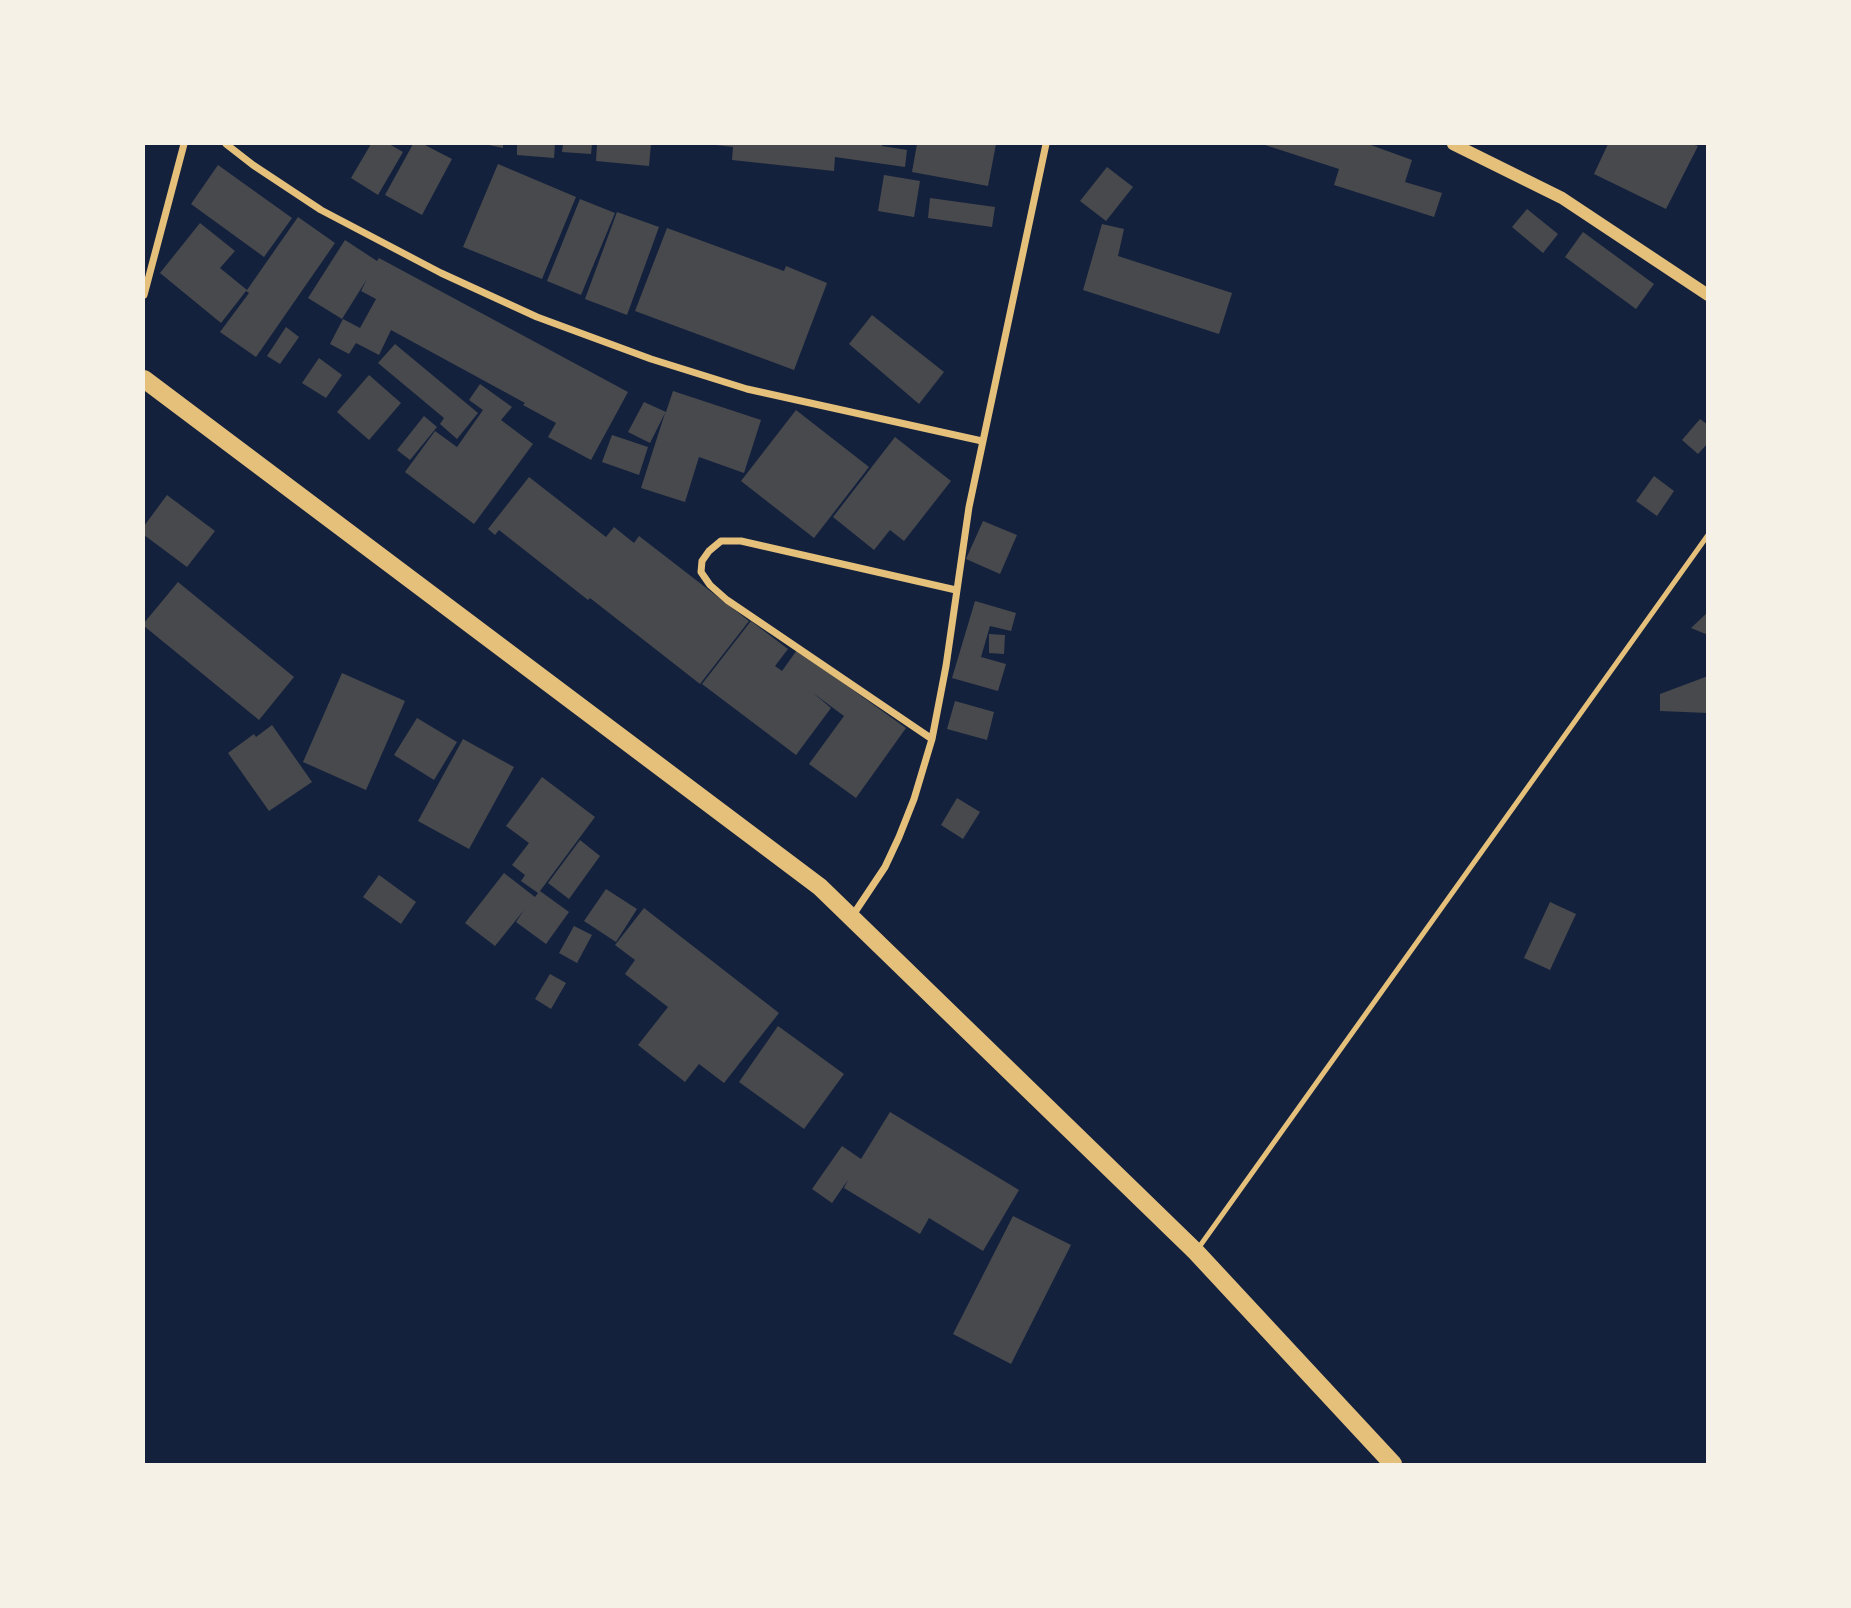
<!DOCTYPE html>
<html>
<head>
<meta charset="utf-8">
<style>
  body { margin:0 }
  #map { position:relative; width:1851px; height:1608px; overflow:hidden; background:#14213d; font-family:"Exo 2",sans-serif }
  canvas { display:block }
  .frame { position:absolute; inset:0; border:145px solid #f6f1e7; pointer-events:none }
</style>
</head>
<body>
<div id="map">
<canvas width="1851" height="1608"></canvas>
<div class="frame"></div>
</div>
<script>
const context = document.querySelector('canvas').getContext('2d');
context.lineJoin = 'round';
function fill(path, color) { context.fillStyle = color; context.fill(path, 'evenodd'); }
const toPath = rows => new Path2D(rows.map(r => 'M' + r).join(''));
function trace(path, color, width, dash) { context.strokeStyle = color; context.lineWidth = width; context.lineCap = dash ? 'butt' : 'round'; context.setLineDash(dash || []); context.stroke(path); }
fill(toPath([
  [371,144,389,144,403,152,378,195,351,178],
  [413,144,423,144,452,159,422,215,385,195],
  [484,144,503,144,503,148],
  [517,144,555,144,554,158,517,155],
  [563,144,592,144,591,154,562,152],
  [597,144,651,144,649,166,596,161],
  [716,144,882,144,882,146,907,150,905,167,835,157,834,171,732,160,733,147,716,145],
  [917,144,996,144,988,186,912,172],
  [1262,144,1368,144,1412,160,1405,182,1442,193,1434,217,1334,185,1339,169],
  [1608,144,1692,144,1698,146,1666,209,1594,174],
  [498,164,576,197,542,279,463,247],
  [218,165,292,218,264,257,191,204],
  [1107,167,1133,187,1106,221,1080,201],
  [884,175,920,181,914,217,878,211],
  [930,198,995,207,992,227,928,218],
  [580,199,615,213,581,295,547,281],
  [1527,209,1558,234,1543,253,1512,227],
  [617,212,659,227,627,315,585,299],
  [298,217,335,243,256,357,220,332,249,293,246,291,221,323,160,273,200,223,235,251,220,268,247,290],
  [1102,224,1124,229,1118,256,1232,293,1219,334,1083,290],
  [667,228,784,271,786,266,827,283,794,370,635,311],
  [1583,232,1654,284,1636,309,1565,257],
  [345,240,377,261,379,258,628,392,591,460,548,437,556,423,523,405,525,403,391,330,379,355,356,343,349,354,330,344,343,319,360,328,376,299,361,291,367,279,342,319,308,298],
  [872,315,944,372,919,404,849,344],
  [286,327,299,337,280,364,267,356],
  [395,344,478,413,457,439,440,424,444,418,378,363],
  [319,358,342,375,326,398,302,383],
  [369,375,401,403,369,440,337,412],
  [480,384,512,407,501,420,533,444,474,524,405,472,435,431,457,447,483,410,469,400],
  [673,391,761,420,744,473,699,457,685,502,641,488,665,413,650,443,628,432,644,402,666,412],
  [796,410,869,467,814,538,741,481],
  [424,416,437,427,410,460,397,450],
  [1700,419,1708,425,1708,443,1698,454,1682,440],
  [612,435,648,447,639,475,602,462],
  [895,437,951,481,904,541,890,530,874,550,833,517],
  [1654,476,1674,491,1657,516,1636,501],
  [529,477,606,537,614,527,634,543,639,536,749,621,700,684,590,598,588,600,499,530,495,535,488,529],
  [167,495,215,531,187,567,144,535,144,526],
  [983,521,1017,535,1000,574,966,559],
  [178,582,294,677,259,720,144,626,144,623],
  [975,601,1016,613,1011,631,990,626,981,657,1006,664,998,691,952,678],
  [1708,612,1708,635,1691,628],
  [751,621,788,649,775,666,782,671,797,650,906,728,856,798,809,764,844,716,813,693,831,708,796,755,702,684],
  [989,634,1005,635,1004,654,989,653],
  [342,673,405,701,366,790,303,762],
  [1708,676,1708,713,1660,711,1660,694],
  [955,701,994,712,987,740,947,729],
  [417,718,457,742,434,780,394,755],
  [272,725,312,782,269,811,228,753,254,734,256,737],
  [463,739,514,767,469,849,418,821],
  [542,777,595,817,540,891,569,912,546,944,516,922,524,910,495,946,465,923,504,873,535,897,538,893,521,881,525,875,512,865,529,843,506,826],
  [957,798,980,812,963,839,941,825],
  [580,840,600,856,569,899,548,883],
  [379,875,416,902,401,924,363,897],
  [606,889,637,909,616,942,584,921],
  [1550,902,1576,914,1550,970,1524,958],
  [644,908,779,1013,724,1083,699,1064,685,1082,638,1045,668,1007,625,974,635,960,615,945],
  [574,926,592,935,577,963,559,953],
  [550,974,566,983,551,1009,535,999],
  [778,1026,844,1074,804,1129,739,1082],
  [890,1112,1019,1190,983,1251,929,1218,920,1234,844,1188,848,1180,832,1203,812,1189,842,1146,861,1159],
  [1013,1216,1071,1245,1011,1364,953,1334]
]), '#48494c');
trace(toPath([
  [1197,1250,1708,535]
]), '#e5c07b', 5);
trace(toPath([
  [226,144,253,165,321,210,441,273,537,317,651,359,747,389,982,441],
  [144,295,184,144],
  [932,739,727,600,710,585,701,572,702,561,709,551,721,541,741,541,956,590],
  [851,918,885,867,899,837,914,799,932,739,946,666,969,507,1046,144]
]), '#e5c07b', 7);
trace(toPath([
  [1453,144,1562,198,1708,295]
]), '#e5c07b', 12);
trace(toPath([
  [144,379,820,887,1196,1252,1393,1464]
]), '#e5c07b', 18);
</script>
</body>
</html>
